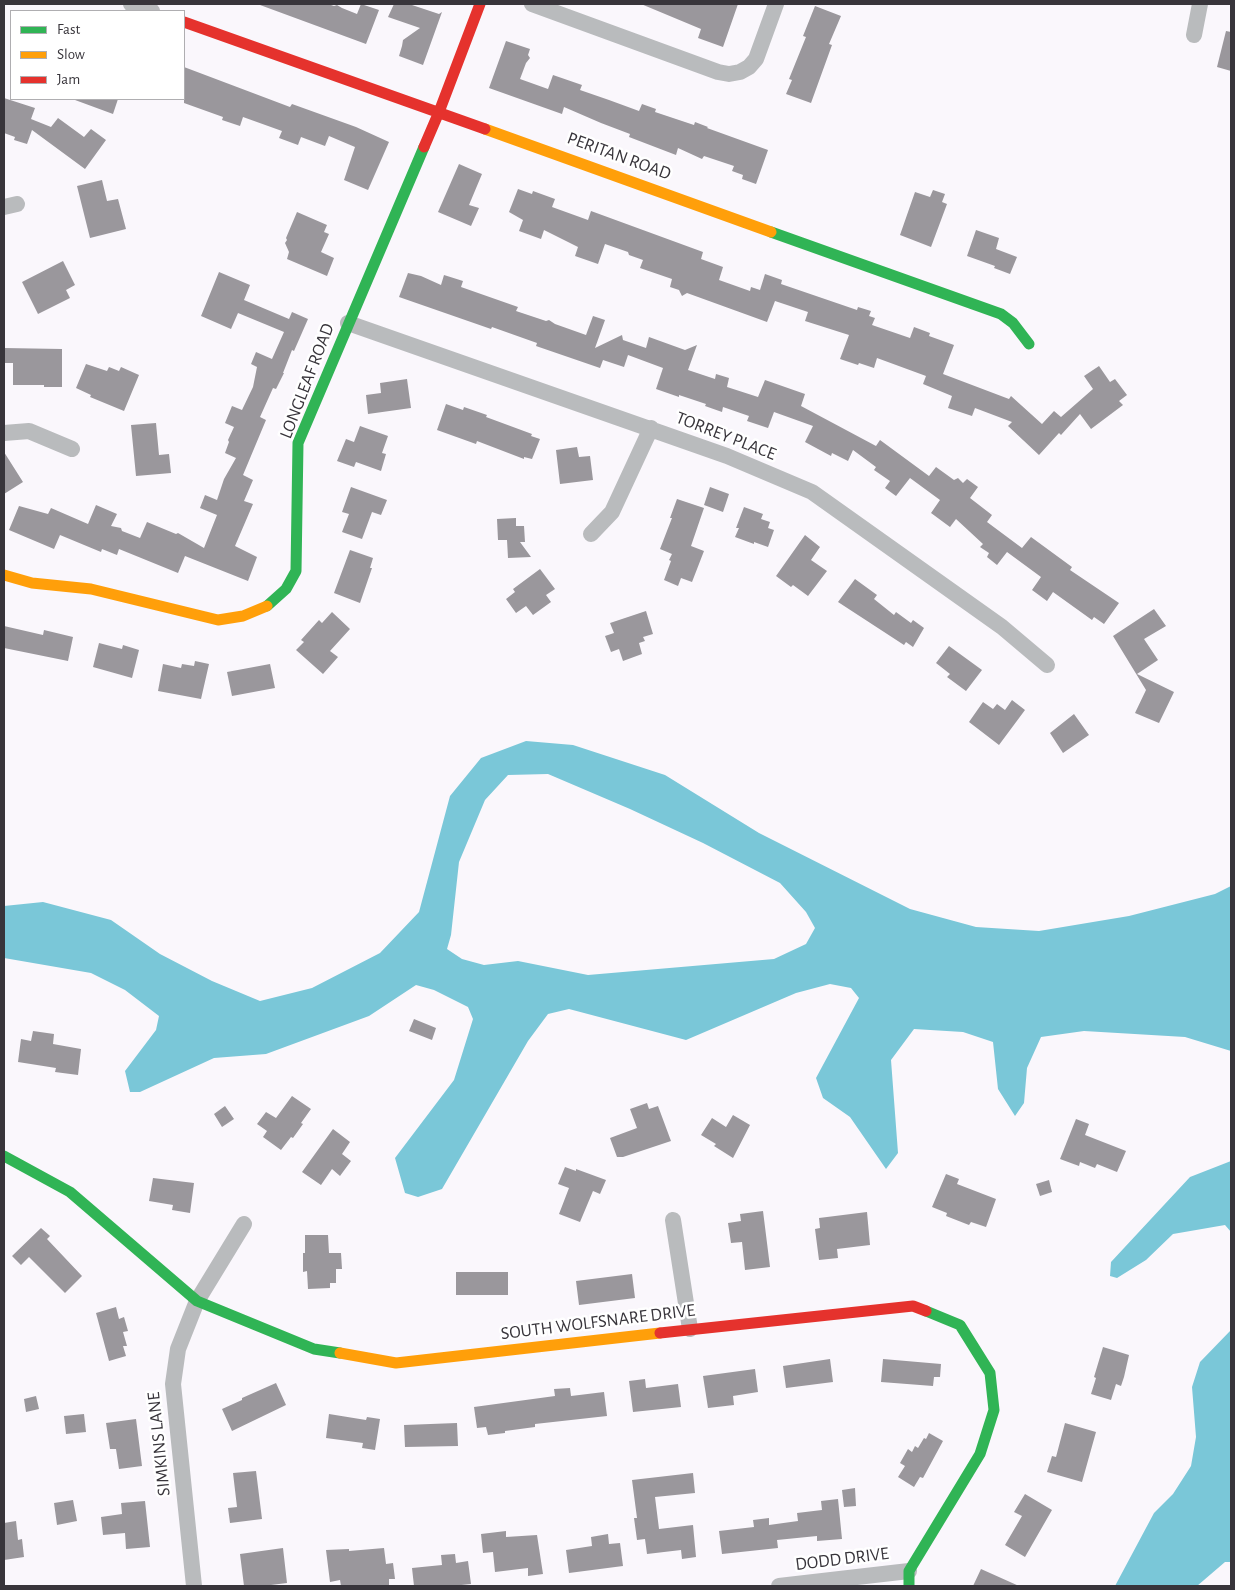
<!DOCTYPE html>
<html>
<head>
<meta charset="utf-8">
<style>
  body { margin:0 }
  #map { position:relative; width:1235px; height:1590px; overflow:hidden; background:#faf7fc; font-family:"Alegreya Sans",sans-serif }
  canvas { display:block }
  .frame { position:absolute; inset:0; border:5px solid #38353b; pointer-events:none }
  .legend { position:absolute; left:10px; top:10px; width:175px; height:90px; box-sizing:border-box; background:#fff; border:1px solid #afaeb1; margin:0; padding:6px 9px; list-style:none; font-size:15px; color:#38353b }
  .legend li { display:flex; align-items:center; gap:10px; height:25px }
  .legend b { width:25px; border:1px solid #afaeb1 }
</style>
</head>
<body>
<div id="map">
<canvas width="1235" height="1590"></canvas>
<div class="frame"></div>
<ul class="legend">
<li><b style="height:6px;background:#30b455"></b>Fast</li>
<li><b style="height:6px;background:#ff9f0a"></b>Slow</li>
<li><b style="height:6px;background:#e5322d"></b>Jam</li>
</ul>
</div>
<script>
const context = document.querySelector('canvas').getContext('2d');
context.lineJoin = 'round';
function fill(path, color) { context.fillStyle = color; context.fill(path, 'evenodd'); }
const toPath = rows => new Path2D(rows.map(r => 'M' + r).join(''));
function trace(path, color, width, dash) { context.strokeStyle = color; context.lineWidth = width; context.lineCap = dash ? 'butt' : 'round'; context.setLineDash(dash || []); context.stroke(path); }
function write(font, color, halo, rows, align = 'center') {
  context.font = font + ' "Alegreya Sans",sans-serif'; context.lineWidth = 5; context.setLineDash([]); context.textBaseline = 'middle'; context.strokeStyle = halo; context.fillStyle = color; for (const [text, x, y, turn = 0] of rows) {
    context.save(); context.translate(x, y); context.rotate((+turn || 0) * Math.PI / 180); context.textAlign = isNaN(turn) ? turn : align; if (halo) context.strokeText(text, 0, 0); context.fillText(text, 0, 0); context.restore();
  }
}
fill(toPath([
  [526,741,573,745,665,775,759,833,910,909,976,927,1039,931,1129,916,1215,894,1231,886,1231,1051,1185,1037,1084,1031,1041,1037,1027,1068,1024,1103,1015,1116,998,1089,993,1042,963,1032,914,1029,891,1060,898,1153,886,1169,850,1117,823,1098,816,1078,859,998,851,988,830,984,796,993,686,1040,569,1009,548,1014,528,1041,442,1189,418,1197,405,1193,395,1158,454,1080,473,1019,468,1007,434,990,416,985,369,1016,266,1054,214,1058,140,1092,130,1092,125,1071,156,1030,159,1016,125,990,91,973,4,958,4,906,43,902,111,920,160,954,212,981,260,1001,312,988,380,953,419,912,450,796,481,758],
  [548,774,630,809,703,843,780,883,806,912,815,928,806,944,774,959,588,975,518,961,484,965,462,959,447,949,451,935,459,862,485,800,508,775],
  [1231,1161,1231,1232,1225,1225,1173,1234,1146,1260,1117,1278,1110,1276,1111,1262,1190,1177],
  [1231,1330,1231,1562,1225,1562,1197,1586,1115,1586,1154,1513,1173,1494,1191,1466,1196,1437,1192,1387,1200,1362]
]), '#7ac7d8');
fill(toPath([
  [260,4,328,4,334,6,337,5,342,8,357,14,361,4,379,10,366,44,260,5],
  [394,4,409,4,439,14,442,12,423,65,399,56,402,46,403,40,420,28,388,17],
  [641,4,738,4,723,47,698,38,701,29],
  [815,6,841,16,829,44,832,45,811,103,786,94,792,80,789,79,806,37,803,36],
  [1226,31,1231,32,1231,71,1217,67],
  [506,41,530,49,528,55,530,58,526,63,520,79,548,89,553,75,582,85,580,90,609,100,639,111,642,104,656,109,655,112,694,125,695,122,708,127,707,128,768,150,756,184,742,179,743,175,732,171,734,166,704,156,702,159,678,148,676,155,629,137,630,134,601,123,564,107,562,114,489,88],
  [184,67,290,107,292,104,356,127,389,142,368,190,344,180,355,147,329,136,325,146,301,137,298,145,279,138,282,131,243,117,240,126,222,120,223,117,184,103],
  [4,98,35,108,31,119,51,127,58,118,84,137,91,129,106,140,85,169,32,130,27,144,14,140,15,137,4,133],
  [76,99,118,99,113,114,75,100],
  [459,164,482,174,469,205,479,208,471,226,438,212],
  [102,180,107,201,118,199,126,229,90,238,77,186],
  [518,189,532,194,533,191,555,199,552,207,588,220,591,211,703,252,701,259,723,267,719,280,750,291,751,287,760,290,765,274,782,280,781,284,857,310,858,307,871,311,869,316,875,318,872,325,910,338,914,327,930,333,929,336,954,345,943,374,1009,399,1011,396,1042,424,1054,411,1061,417,1093,389,1084,376,1099,366,1110,382,1115,379,1127,395,1119,401,1123,405,1091,429,1080,414,1061,435,1059,433,1039,455,1008,426,1012,422,975,408,972,416,948,408,952,396,923,384,926,376,877,358,874,368,859,363,858,365,840,359,849,335,805,321,808,312,775,301,767,322,687,293,682,296,679,290,670,287,672,279,640,268,643,260,629,255,628,252,605,244,598,264,575,256,578,247,544,230,541,239,519,231,523,220,509,212],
  [933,190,945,194,942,202,947,204,931,247,900,235,915,192,930,197],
  [297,212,327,225,324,232,329,234,321,252,334,258,327,276,287,259,289,252,285,243,287,240,286,238],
  [976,230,999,238,996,249,1017,257,1010,274,994,268,995,266,967,256],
  [63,261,75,285,66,290,70,298,38,314,22,282],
  [219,272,250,285,244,300,289,319,292,312,308,319,294,351,292,350,283,373,284,373,276,389,273,388,260,417,266,420,243,475,253,480,244,501,253,504,235,546,257,557,248,581,185,556,178,573,119,549,117,555,102,549,101,552,60,535,54,549,9,530,19,506,48,514,51,508,88,524,96,505,117,514,111,526,121,528,122,531,140,538,147,522,176,534,178,533,204,548,217,515,200,508,205,495,217,500,224,479,236,458,225,453,229,442,228,440,234,427,225,423,232,406,242,410,253,387,257,367,251,364,256,352,272,359,284,332,238,313,231,329,201,316],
  [408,273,421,276,441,285,444,275,463,281,461,287,518,307,516,311,546,321,549,320,555,324,586,335,593,316,605,320,595,348,622,335,623,340,646,348,649,337,685,350,697,345,688,370,715,379,716,374,729,378,727,387,758,397,765,380,805,394,801,406,876,446,880,440,929,476,936,467,954,480,958,478,963,483,967,479,978,487,970,498,992,515,987,522,1022,548,1031,537,1072,567,1070,570,1119,603,1104,624,1094,617,1092,620,1053,592,1047,601,1032,590,1041,577,1007,552,997,565,987,557,989,553,980,547,983,544,956,519,950,527,931,513,940,500,910,478,896,496,885,488,890,481,874,470,876,467,853,450,848,461,832,453,831,456,805,442,813,426,774,412,768,428,747,421,749,416,723,407,722,412,705,406,706,404,679,395,679,397,656,389,663,368,628,355,624,367,603,360,600,368,536,346,537,343,492,327,491,329,399,297],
  [4,348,62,349,62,387,44,387,44,385,13,385,13,363,4,363],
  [86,364,107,371,109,367,119,371,121,367,139,375,124,411,90,397,91,395,76,388],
  [407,379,411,408,368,414,366,395,381,393,380,383],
  [446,404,463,410,464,407,487,415,486,417,532,434,531,436,540,439,532,459,524,457,524,459,477,441,476,444,437,430],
  [156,423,159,455,169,454,171,473,136,476,131,425],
  [360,426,388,436,382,453,386,454,381,471,356,462,354,467,337,461,346,439,354,442],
  [577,447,579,457,590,456,593,480,560,484,556,450],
  [4,452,23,482,4,494],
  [351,487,387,500,381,515,372,512,362,539,342,532,349,514,342,512],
  [710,487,729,494,723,512,704,505],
  [677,499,704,508,691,546,704,551,692,582,681,578,678,586,664,580,671,561,669,560,672,554,660,549,672,518,670,518],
  [744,507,763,514,761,519,770,522,768,528,774,530,768,547,754,542,754,544,735,537,739,528,736,528],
  [516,518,516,526,524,526,525,542,520,542,531,557,508,558,507,540,498,540,497,519],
  [805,535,820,547,811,560,827,571,808,596,793,585,791,587,776,576],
  [350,550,373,558,370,568,372,568,360,603,334,593],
  [540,569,555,589,546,595,551,602,533,615,526,606,516,613,506,599,515,592,513,589],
  [855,579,877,595,874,599,894,615,896,612,911,623,913,620,924,628,913,647,906,642,904,645,838,602],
  [1154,609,1166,626,1144,639,1158,660,1137,674,1174,692,1159,723,1135,713,1146,690,1113,636],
  [646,611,653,634,643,637,645,641,639,643,642,654,623,661,619,649,611,652,605,636,614,633,610,623],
  [332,612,350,629,330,651,338,657,323,674,296,650,304,642,301,640,319,620,322,623],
  [4,626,43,635,44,630,73,637,68,661,4,648],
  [99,643,122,649,123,645,139,650,132,678,93,667],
  [949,646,982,670,966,691,947,677,950,674,936,663],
  [195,661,209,664,201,699,158,691,163,664,181,668,182,664,194,666],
  [270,664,275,688,232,696,227,672],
  [1012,700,1025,710,999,745,969,722,983,702,993,709,997,704,1005,710],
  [1074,714,1089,735,1063,753,1050,733],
  [414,1019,436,1028,432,1040,409,1031],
  [33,1031,54,1034,53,1044,81,1049,78,1075,55,1072,56,1068,18,1062,21,1039,31,1041],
  [292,1096,311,1109,301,1123,303,1124,293,1138,291,1137,281,1150,263,1137,267,1131,257,1124,266,1112,276,1118],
  [647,1103,649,1109,658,1106,671,1141,623,1157,617,1157,610,1138,637,1128,630,1109],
  [225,1106,234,1119,222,1127,214,1114],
  [733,1115,750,1125,733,1158,714,1146,716,1144,701,1135,712,1118,726,1127],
  [1076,1119,1089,1124,1085,1135,1126,1151,1117,1172,1097,1164,1095,1168,1080,1162,1079,1166,1060,1159],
  [333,1129,350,1142,342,1154,351,1161,340,1176,332,1169,321,1185,302,1172],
  [565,1167,576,1171,576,1169,606,1180,600,1194,593,1191,580,1222,559,1214,569,1188,558,1184],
  [946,1174,959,1179,957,1184,996,1199,986,1227,971,1222,969,1225,946,1216,947,1213,932,1207],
  [153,1178,194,1183,190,1213,172,1210,173,1205,149,1201],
  [1049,1180,1052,1192,1040,1196,1036,1184],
  [763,1211,770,1267,745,1270,742,1242,731,1243,728,1223,741,1221,740,1214],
  [867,1212,870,1245,837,1249,838,1258,819,1260,815,1229,820,1228,819,1218],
  [41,1228,50,1236,47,1239,82,1276,65,1293,29,1257,21,1265,12,1256],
  [305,1235,328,1235,329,1253,341,1253,342,1269,336,1269,336,1283,330,1283,330,1288,308,1289,307,1271,303,1272,303,1253,305,1253],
  [456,1272,508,1272,508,1295,456,1295],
  [632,1274,635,1298,579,1305,576,1281],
  [116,1307,119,1319,124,1317,128,1331,123,1332,127,1346,123,1346,126,1356,109,1361,96,1313],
  [1103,1347,1129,1355,1124,1377,1121,1386,1116,1384,1111,1400,1091,1394,1096,1378,1094,1377],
  [830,1359,833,1382,786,1388,783,1366],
  [883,1359,941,1364,940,1377,934,1377,933,1386,881,1382],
  [755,1369,758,1392,733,1396,734,1405,708,1408,703,1376],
  [645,1379,646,1388,678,1384,681,1407,633,1412,629,1381],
  [276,1383,286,1405,232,1431,222,1409,242,1400,242,1398],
  [570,1388,571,1396,604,1392,607,1416,535,1424,535,1427,505,1431,505,1433,488,1435,486,1427,477,1428,474,1407,555,1396,554,1389],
  [36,1396,39,1409,26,1412,24,1399],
  [84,1414,86,1432,66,1434,64,1416],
  [329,1414,366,1420,367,1417,380,1419,375,1450,362,1448,363,1443,326,1438],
  [136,1419,142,1466,119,1469,116,1449,110,1449,106,1423],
  [457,1423,458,1446,405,1447,404,1425],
  [1065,1423,1096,1432,1082,1482,1047,1472,1052,1456,1056,1457],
  [929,1433,943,1441,923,1478,920,1477,914,1487,898,1477,905,1466,900,1463,908,1449,912,1452,915,1446,918,1448,924,1438,926,1439],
  [256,1471,262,1519,230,1523,228,1508,237,1507,233,1473],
  [693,1473,695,1493,655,1497,659,1529,693,1525,696,1557,682,1559,681,1550,647,1554,645,1539,637,1540,634,1518,637,1518,632,1480],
  [855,1488,856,1506,844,1507,842,1490],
  [1025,1494,1052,1510,1025,1557,1005,1545,1022,1516,1014,1512],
  [838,1499,842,1539,817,1541,817,1536,777,1540,778,1548,722,1554,719,1531,754,1527,753,1520,769,1518,769,1525,798,1521,797,1513,822,1510,821,1501],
  [73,1500,77,1521,57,1525,54,1503],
  [145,1501,150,1547,126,1549,125,1533,103,1535,101,1517,122,1514,121,1503],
  [16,1521,18,1540,22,1539,24,1557,4,1560,4,1523],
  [506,1531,506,1537,537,1535,543,1574,528,1576,528,1568,495,1572,493,1552,483,1553,481,1534],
  [608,1534,609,1544,620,1543,623,1566,569,1573,566,1550,592,1546,591,1537],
  [283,1548,287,1583,263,1586,244,1586,240,1554],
  [384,1548,386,1564,393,1563,395,1579,389,1579,389,1586,341,1586,340,1580,330,1582,326,1550,349,1549,349,1551],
  [455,1554,456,1563,468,1561,471,1584,452,1586,414,1586,412,1568,442,1565,441,1555],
  [981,1569,1019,1586,973,1586]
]), '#9a979c');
trace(toPath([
  [131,4,152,11],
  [532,4,718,72,729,74,740,72,749,67,756,59,776,4],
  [1194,35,1200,4],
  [4,207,17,204],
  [348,323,727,456,812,492,1002,627,1047,665],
  [4,433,29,431,72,449],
  [591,534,612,512,651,428],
  [673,1220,690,1329],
  [194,1586,173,1384,178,1349,197,1301,244,1224],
  [779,1586,909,1571]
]), '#b9bbbd', 16);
trace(toPath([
  [771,232,1001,314,1013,323,1029,344],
  [267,606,286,589,296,571,298,443,424,147],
  [4,1156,70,1192,197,1301,314,1349,340,1353],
  [909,1586,909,1571,980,1454,994,1410,990,1373,960,1325,926,1311]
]), '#30b455', 11);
trace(toPath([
  [485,129,771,232],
  [4,575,32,583,91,589,218,620,243,616,267,606],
  [340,1353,396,1363,660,1333]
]), '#ff9f0a', 11);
trace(toPath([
  [184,22,485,129],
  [424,147,439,112,480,4],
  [660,1333,913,1306,926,1311]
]), '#e5322d', 11);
write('18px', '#38353b', '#fff', [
  ["PERITAN ROAD",619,156,20],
  ["LONGLEAF ROAD",307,381,-69],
  ["TORREY PLACE",726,436,21],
  ["SOUTH WOLFSNARE DRIVE",598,1322,-7],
  ["SIMKINS LANE",159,1444,-96],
  ["DODD DRIVE",842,1559,-7]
]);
</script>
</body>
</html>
